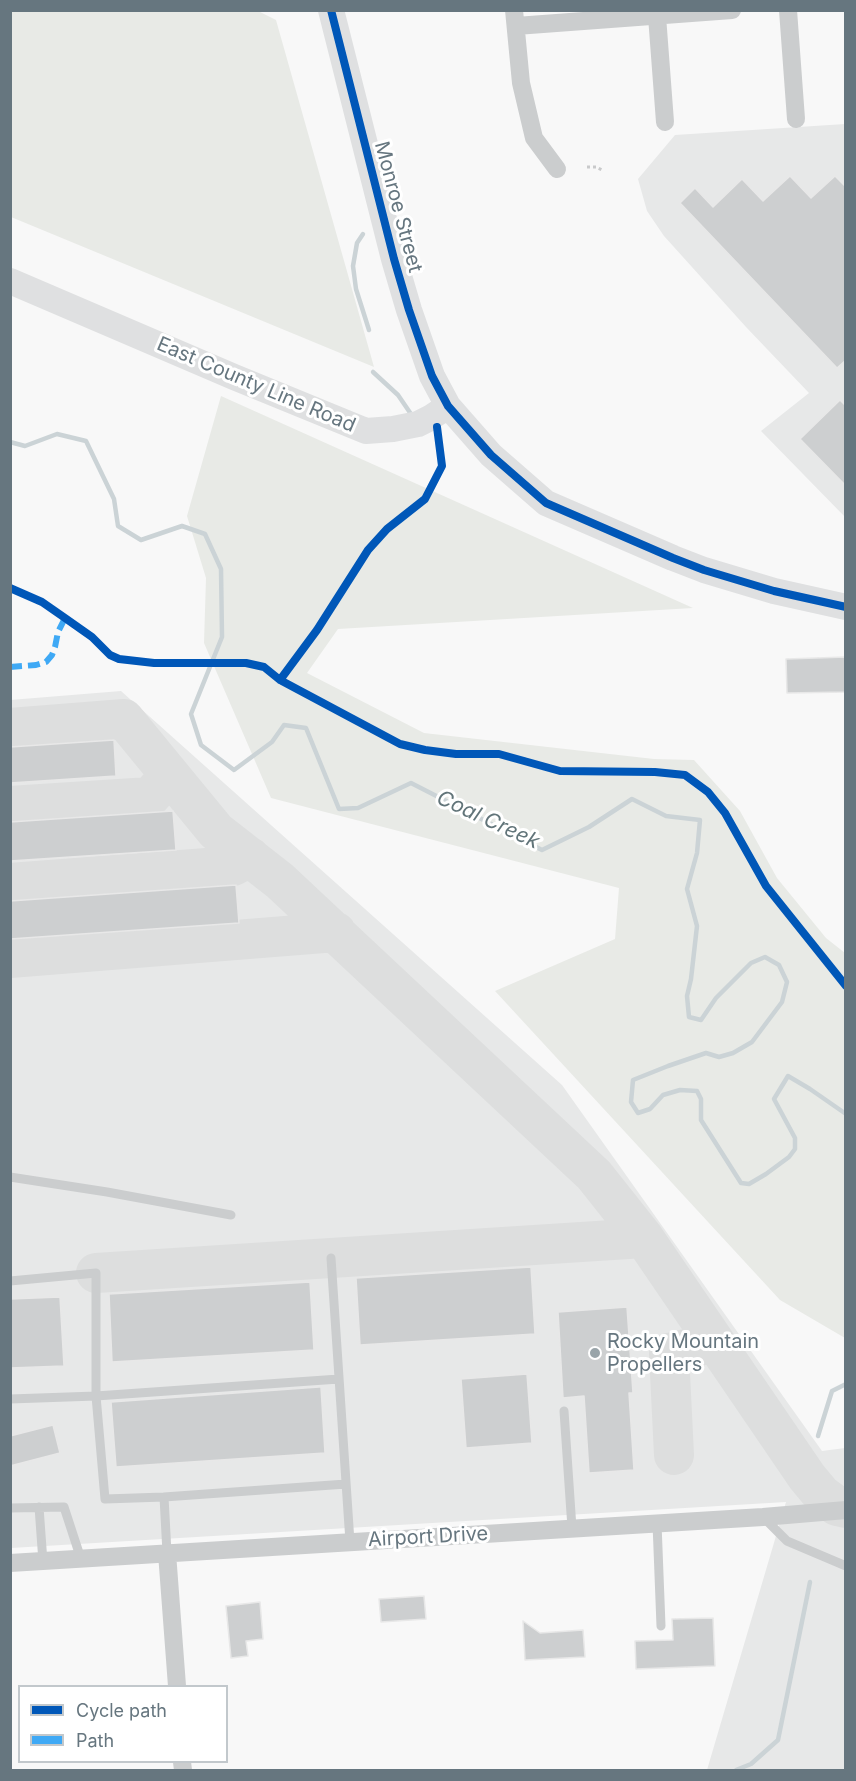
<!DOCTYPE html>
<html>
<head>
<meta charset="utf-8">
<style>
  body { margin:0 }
  #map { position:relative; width:856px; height:1781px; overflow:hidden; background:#f8f8f8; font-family:Inter,sans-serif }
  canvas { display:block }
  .frame { position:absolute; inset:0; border:12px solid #66767f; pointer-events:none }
  .legend { position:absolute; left:18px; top:1685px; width:210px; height:78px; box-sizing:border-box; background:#fff; border:2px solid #c2c8cc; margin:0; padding:8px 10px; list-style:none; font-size:18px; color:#66767f }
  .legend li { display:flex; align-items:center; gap:12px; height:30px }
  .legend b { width:30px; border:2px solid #c2c8cc }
</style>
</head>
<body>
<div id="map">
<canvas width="856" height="1781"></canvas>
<div class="frame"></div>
<ul class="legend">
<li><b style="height:8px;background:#0057b8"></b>Cycle path</li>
<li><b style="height:8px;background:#3fa9f5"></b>Path</li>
</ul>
</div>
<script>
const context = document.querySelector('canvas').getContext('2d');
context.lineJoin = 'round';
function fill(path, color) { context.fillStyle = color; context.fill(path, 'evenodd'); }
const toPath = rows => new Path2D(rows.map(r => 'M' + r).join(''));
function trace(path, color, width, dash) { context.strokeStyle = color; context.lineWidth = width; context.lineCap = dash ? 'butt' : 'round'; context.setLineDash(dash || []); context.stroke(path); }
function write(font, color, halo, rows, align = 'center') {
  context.font = font + ' Inter,sans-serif'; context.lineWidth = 6; context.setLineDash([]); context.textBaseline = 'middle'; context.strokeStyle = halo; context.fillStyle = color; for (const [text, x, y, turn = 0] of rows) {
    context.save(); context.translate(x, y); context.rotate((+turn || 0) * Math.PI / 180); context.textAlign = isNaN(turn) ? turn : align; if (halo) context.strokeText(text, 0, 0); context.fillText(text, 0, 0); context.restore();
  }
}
fill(toPath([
  [845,124,845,517,761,431,809,393,746,327,664,236,647,211,638,179,675,135],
  [121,691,562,1085,822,1451,845,1448,845,1770,707,1770,786,1502,11,1548,10,700]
]), '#e7e8e8');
fill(toPath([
  [256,10,276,20,374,367,11,217,11,11],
  [221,396,693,608,338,629,307,673,424,733,654,759,694,760,740,811,777,878,826,938,845,953,845,1338,780,1300,495,991,615,939,619,888,271,798,204,643,206,578,187,516]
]), '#e8eae6');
trace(toPath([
  [363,234,357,243,353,266,356,289,369,330],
  [373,372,398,395,413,417],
  [10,442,25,446,57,434,86,441,114,499,118,526,141,540,182,526,205,534,221,569,222,637,191,714,201,745,234,770,272,742,284,725,306,728,339,809,358,808,411,783,542,850,589,827,632,799,666,816,700,820,697,853,687,889,697,926,691,979,687,996,689,1017,701,1020,716,998,751,963,765,957,779,965,787,982,782,1002,752,1042,733,1053,719,1057,706,1053,668,1066,633,1080,631,1102,638,1113,650,1109,663,1095,680,1090,697,1091,701,1099,701,1120,741,1183,749,1184,766,1174,789,1157,795,1149,795,1138,774,1099,788,1076,810,1089,846,1114],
  [818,1436,832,1391,846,1384],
  [736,1770,751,1764,778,1740,810,1582]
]), '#cbd3d6', 4.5);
trace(toPath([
  [10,728,124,719,216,831,280,881,594,1175,644,1238,807,1477,822,1495,837,1506,846,1508],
  [10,806,150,797,170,775],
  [10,883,233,866,250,857],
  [10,958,336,932],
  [96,1273,644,1238],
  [674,1455,669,1353,715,1342]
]), '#dddede', 40);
const building = toPath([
  [790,176,811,198,835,176,846,187,846,360,837,368,680,203,695,188,713,207,742,179,763,201,790,176],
  [840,400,846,406,846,486,800,439,840,400],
  [846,657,846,692,787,693,786,659,846,657],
  [114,740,116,776,10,783,10,747,114,740],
  [173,811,176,850,10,861,10,822,173,811],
  [236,885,239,923,10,939,10,901,236,885],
  [531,1267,535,1334,360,1345,356,1278,531,1267],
  [310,1282,314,1350,112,1362,109,1294,310,1282],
  [60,1297,64,1366,10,1368,10,1299,60,1297],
  [627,1307,633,1393,629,1393,634,1470,589,1473,584,1396,563,1398,558,1312,627,1307],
  [527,1374,532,1443,466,1448,461,1379,527,1374],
  [319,1387,321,1387,325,1453,116,1467,111,1402,319,1387],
  [53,1425,60,1453,10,1466,10,1436,53,1425],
  [424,1596,426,1619,381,1622,379,1599,424,1596],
  [260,1602,263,1639,246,1641,248,1656,231,1658,226,1606,260,1602],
  [713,1618,715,1666,636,1669,635,1641,673,1640,672,1619,713,1618],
  [523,1621,540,1633,583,1630,585,1657,525,1660,523,1621]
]);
fill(building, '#cdcfd0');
trace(building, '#e8e8e8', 1.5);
trace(toPath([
  [587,167,596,167,604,171]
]), '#c9cacb', 3, [3, 3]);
trace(toPath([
  [10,1177,107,1192,231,1215],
  [331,1258,350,1542],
  [10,1281,96,1273,96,1396,105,1499,164,1497,167,1553],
  [10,1399,96,1396,339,1379],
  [564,1411,572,1528],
  [164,1497,346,1484],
  [39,1507,43,1562],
  [10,1508,64,1507,81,1559],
  [763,1517,787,1541,846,1566],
  [657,1523,661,1626]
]), '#cbcdce', 9);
trace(toPath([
  [514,10,521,83,534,138,557,169],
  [788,10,796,119],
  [657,16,665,122],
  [516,26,732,10],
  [167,1553,177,1686],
  [10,1563,763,1517,846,1510],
  [182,1762,183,1770]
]), '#cbcdce', 18);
trace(toPath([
  [331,10,394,259,409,310,432,376,448,406,491,455,546,503,673,558,704,570,774,591,846,607],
  [10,281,234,377,366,431,393,429,418,424,430,418,448,406]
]), '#dfe0e1', 26);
trace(toPath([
  [10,667,36,665,46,662,52,655,55,647,58,632,65,618]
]), '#3fa9f5', 6, [12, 6]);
trace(toPath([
  [331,10,394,259,409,310,432,376,448,406,491,455,546,503,673,558,704,570,774,591,846,607],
  [10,588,42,602,65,618,92,637,110,655,119,659,154,663,246,663,264,667,280,680,400,744,425,750,456,754,499,754,560,771,655,772,685,775,708,792,725,813,766,886,846,986],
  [280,680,317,630,368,550,387,529,425,499,442,466,437,427]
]), '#0057b8', 8);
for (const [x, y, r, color] of [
  [595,1353,6,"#99a4a9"]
]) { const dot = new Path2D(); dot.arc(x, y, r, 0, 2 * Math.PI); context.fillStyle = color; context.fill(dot); trace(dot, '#fff', 2); }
write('20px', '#66767f', '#fff', [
  ["Monroe Street",398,207,75],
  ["East County Line Road",256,385,23],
  ["Airport Drive",428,1537,-3]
]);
write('20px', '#66767f', '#fff', [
  ["Rocky Mountain",607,1342],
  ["Propellers",607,1365]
], 'left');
write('italic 21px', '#617479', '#fff', [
  ["Coal Creek",488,820,25]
]);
</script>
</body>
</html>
